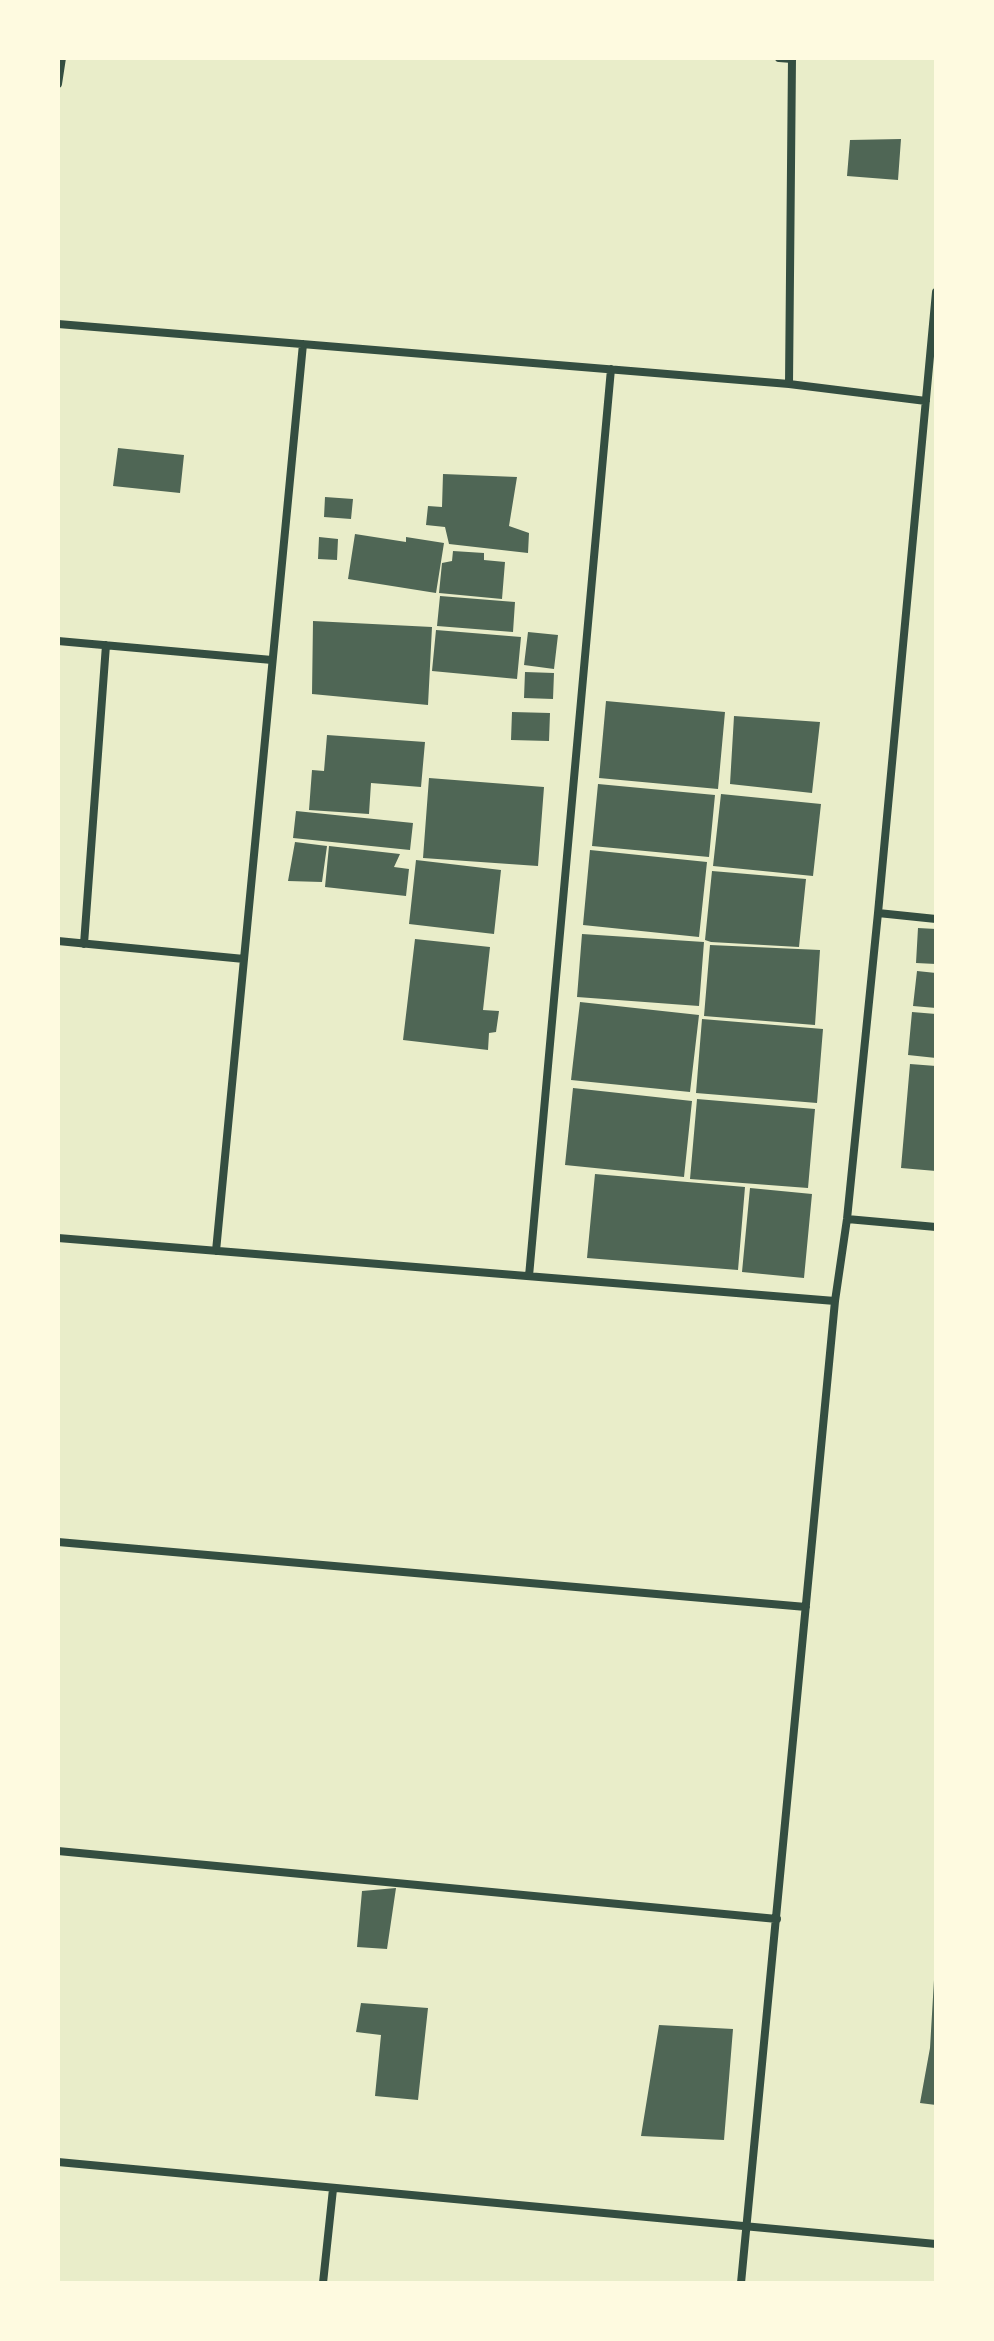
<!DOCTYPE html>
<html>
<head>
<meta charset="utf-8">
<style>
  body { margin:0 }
  #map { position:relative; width:994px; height:2341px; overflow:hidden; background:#e9edc9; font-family:Montserrat,sans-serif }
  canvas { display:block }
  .frame { position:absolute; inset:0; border:60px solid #fefae0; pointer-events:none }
</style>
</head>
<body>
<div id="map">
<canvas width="994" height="2341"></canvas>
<div class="frame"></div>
</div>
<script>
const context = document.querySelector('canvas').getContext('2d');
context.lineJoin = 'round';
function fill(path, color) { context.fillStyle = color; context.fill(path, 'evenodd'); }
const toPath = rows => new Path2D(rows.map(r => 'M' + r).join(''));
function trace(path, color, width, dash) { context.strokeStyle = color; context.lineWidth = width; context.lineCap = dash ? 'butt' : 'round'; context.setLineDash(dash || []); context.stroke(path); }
fill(toPath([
  [901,139,898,180,847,176,850,140],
  [118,448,184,455,180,493,113,486],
  [443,474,517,477,509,526,529,533,528,553,449,544,445,527,426,525,428,506,442,507],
  [325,497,353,499,351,519,324,517],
  [355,534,406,542,406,537,444,543,436,593,348,579],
  [319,537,338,539,337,560,318,559],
  [453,551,484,553,484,560,505,562,502,599,439,593,442,563,452,561],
  [440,596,515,602,513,632,437,626],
  [313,621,432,627,428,705,312,694],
  [436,630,521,637,517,679,432,671],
  [528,632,558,635,554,669,524,665],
  [525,672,554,673,553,699,524,698],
  [606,701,725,712,718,789,599,778],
  [512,712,550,713,549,741,511,740],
  [734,716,820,722,812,793,730,784],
  [327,735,425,742,421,787,371,783,369,814,309,810,312,770,324,771],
  [429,778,544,787,538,866,423,858],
  [598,784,715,795,709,857,592,846],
  [721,794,821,804,813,876,713,866],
  [296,811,413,823,410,850,293,838],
  [295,842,327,846,322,882,288,881],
  [329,846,400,854,394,867,409,869,406,896,325,887],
  [590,850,707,862,699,937,583,925],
  [416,860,501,870,494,934,409,924],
  [712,871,806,879,799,947,711,942,705,940],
  [918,928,936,929,936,964,916,963],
  [582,934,704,942,699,1006,577,997],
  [415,939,490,947,483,1010,499,1011,496,1032,489,1033,488,1050,403,1040],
  [710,945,820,950,815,1025,704,1016],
  [917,971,936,973,936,1008,913,1006],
  [580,1002,699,1015,690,1092,571,1080],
  [912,1012,936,1014,936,1058,908,1055],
  [702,1019,823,1029,817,1103,696,1093],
  [910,1064,936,1066,936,1171,901,1168],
  [573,1088,692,1101,684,1177,565,1165],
  [697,1099,815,1109,808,1188,690,1179],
  [595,1174,745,1187,738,1270,587,1258],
  [750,1188,812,1194,804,1278,742,1272],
  [396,1888,387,1949,357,1947,362,1891],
  [934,1980,936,1980,936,2105,920,2103,930,2048],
  [361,2003,428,2008,418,2100,375,2096,381,2035,356,2032],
  [659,2025,733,2029,724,2140,641,2136]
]), '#4f6655');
trace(toPath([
  [779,58,792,59],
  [58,84,62,58],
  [58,324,789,384,926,401],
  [789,384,792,58],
  [58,641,272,660],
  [878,913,936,919],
  [58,941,244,959],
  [84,944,106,645],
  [847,1219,936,1227],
  [58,1238,835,1301],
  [216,1251,303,344],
  [529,1276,611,369],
  [58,1542,806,1607],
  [58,1851,777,1919],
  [58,2162,936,2244],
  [323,2283,333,2189],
  [741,2283,835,1301,847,1219,878,913,936,292]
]), '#344e41', 8);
</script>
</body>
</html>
